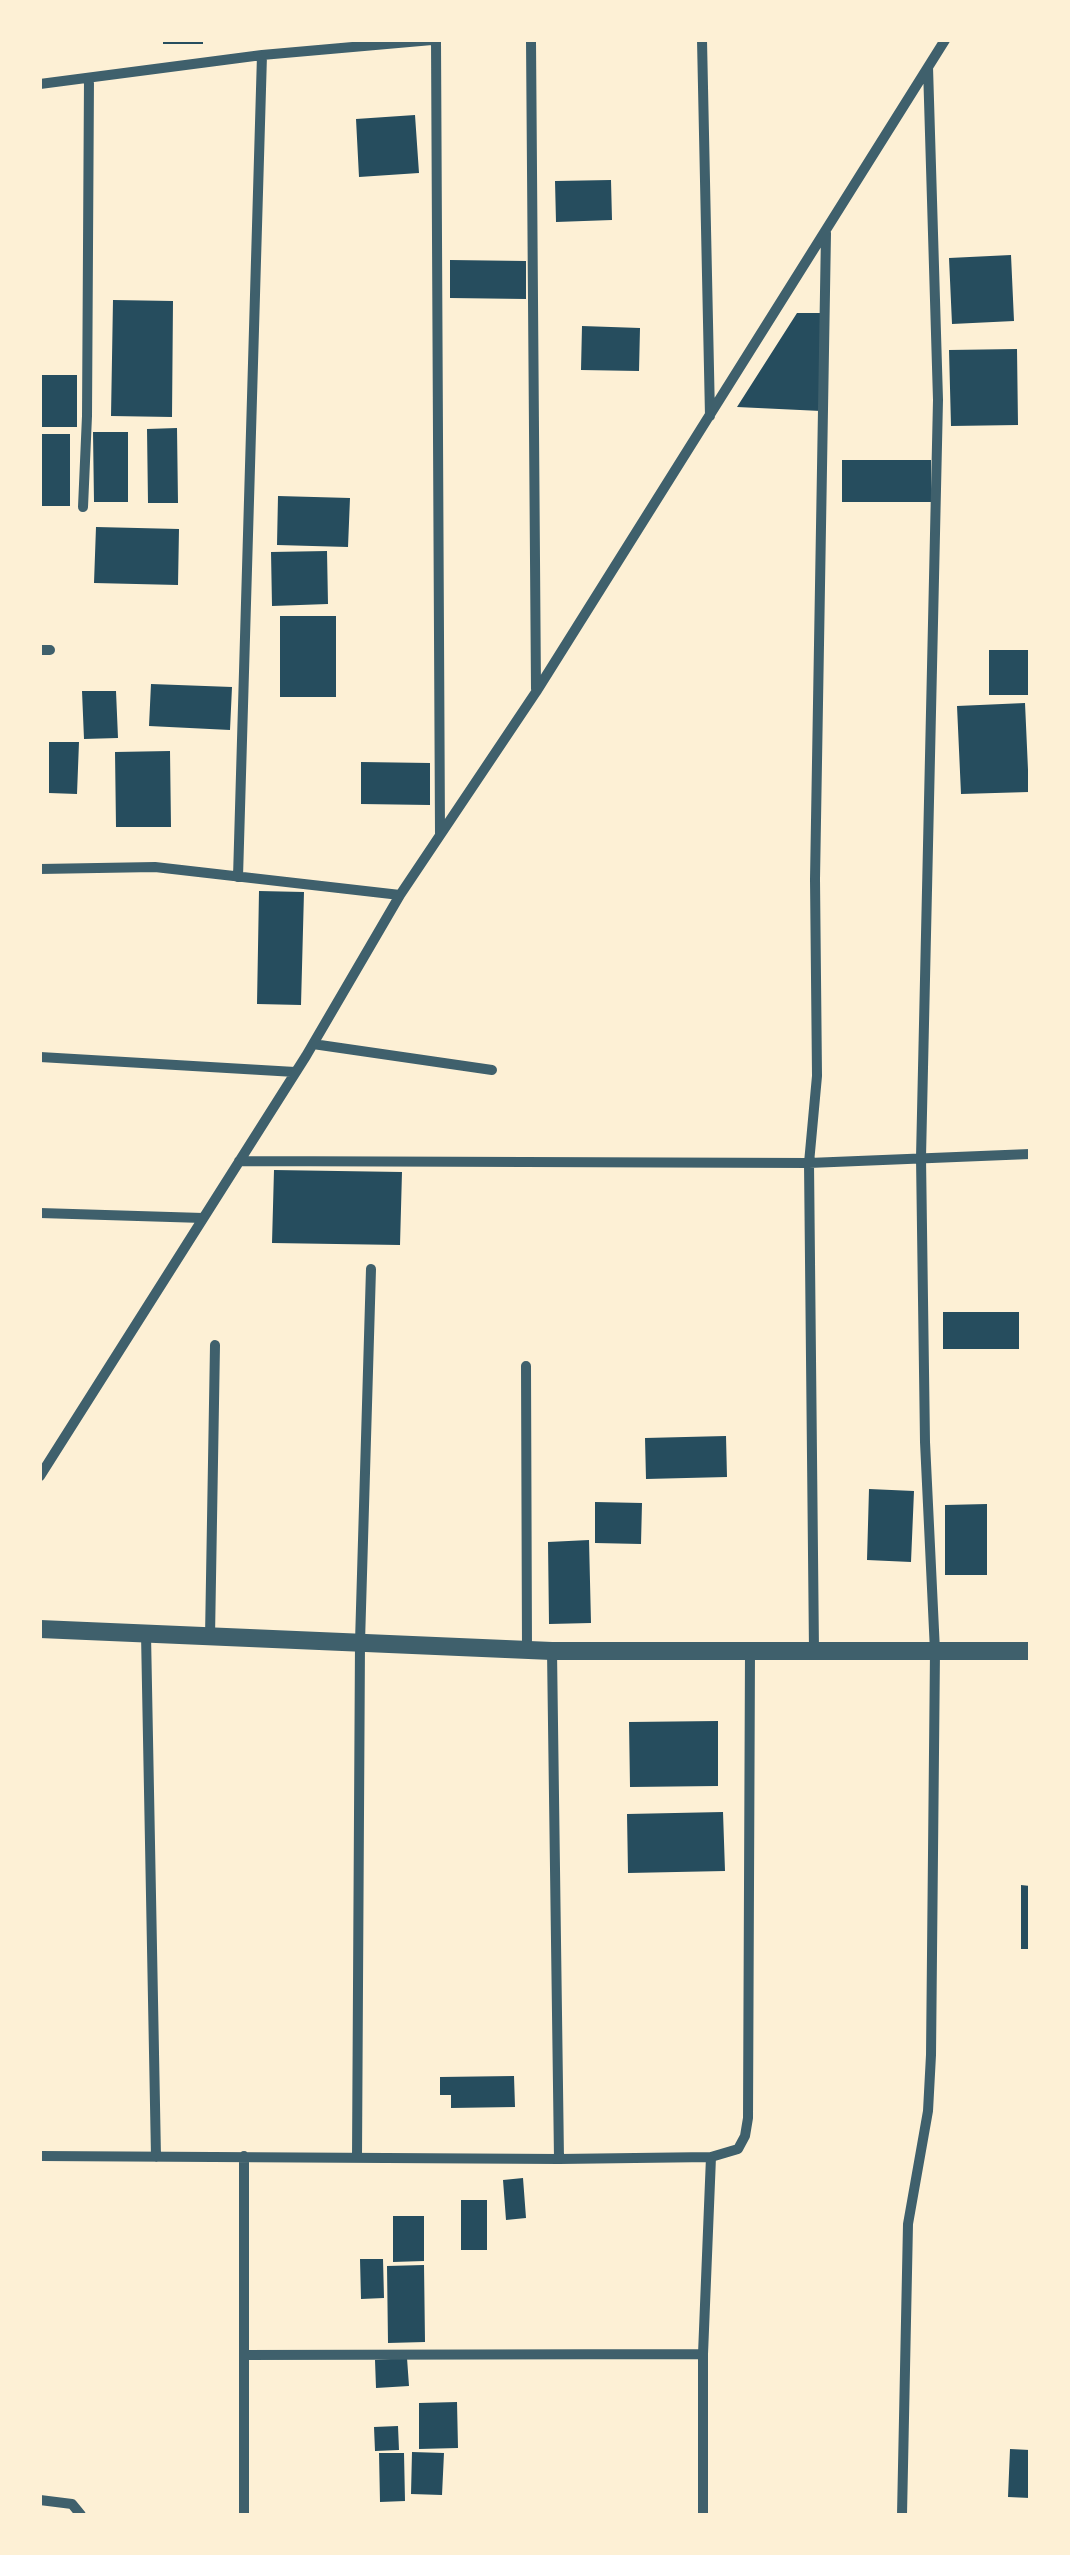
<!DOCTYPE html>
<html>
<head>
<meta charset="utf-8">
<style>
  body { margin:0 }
  #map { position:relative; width:1070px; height:2555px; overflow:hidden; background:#fdf0d5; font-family:"IBM Plex Sans",sans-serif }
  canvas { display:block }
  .frame { position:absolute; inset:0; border:42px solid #fdf0d5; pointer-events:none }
</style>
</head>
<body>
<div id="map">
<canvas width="1070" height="2555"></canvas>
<div class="frame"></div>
</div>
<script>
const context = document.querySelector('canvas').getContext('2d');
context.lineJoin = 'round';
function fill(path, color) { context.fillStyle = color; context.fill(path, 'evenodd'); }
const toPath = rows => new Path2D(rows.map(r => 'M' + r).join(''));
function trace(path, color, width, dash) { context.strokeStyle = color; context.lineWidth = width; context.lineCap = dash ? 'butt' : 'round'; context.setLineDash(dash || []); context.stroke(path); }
fill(toPath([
  [163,40,203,40,203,44,163,44],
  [415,115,419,173,359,177,356,119],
  [611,180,612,220,556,222,555,181],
  [1011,255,1014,321,952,324,949,258],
  [450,260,526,261,526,299,450,298],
  [113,300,173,301,172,417,111,416],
  [797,313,824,313,821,411,737,407],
  [582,326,640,328,639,371,581,370],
  [1017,349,1018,425,951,426,949,350],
  [40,375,77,375,77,427,40,427],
  [177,428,178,503,148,503,147,429],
  [93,432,128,432,128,502,94,502],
  [40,434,70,434,70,506,40,506],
  [842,460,931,460,931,502,842,502],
  [278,496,350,498,348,547,277,545],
  [96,527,179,529,178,585,94,583],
  [327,551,328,604,272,606,271,552],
  [280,616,336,616,336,697,280,697],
  [989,650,1030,650,1030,695,989,695],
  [151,684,232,687,230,730,149,726],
  [82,691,116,691,118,738,84,739],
  [1025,703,1029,792,961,794,957,706],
  [49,742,79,742,77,794,49,793],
  [170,751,171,827,116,827,115,752],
  [361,762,430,763,430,805,361,804],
  [259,891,304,892,301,1005,257,1004],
  [274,1170,402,1172,400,1245,272,1243],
  [943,1312,1019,1312,1019,1349,943,1349],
  [726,1436,727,1477,646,1479,645,1438],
  [869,1489,914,1491,911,1562,867,1560],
  [595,1502,642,1503,641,1544,595,1543],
  [987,1504,987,1575,945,1575,945,1505],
  [589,1540,591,1623,549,1624,548,1542],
  [718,1721,718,1786,630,1787,629,1722],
  [723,1812,725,1871,628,1873,627,1814],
  [1021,1885,1030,1886,1030,1949,1021,1949],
  [514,2076,515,2107,451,2108,451,2095,440,2095,440,2077],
  [523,2178,526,2218,506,2220,503,2180],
  [461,2200,487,2200,487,2250,461,2250],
  [393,2216,424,2216,424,2261,393,2262],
  [360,2259,383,2259,384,2298,361,2299],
  [424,2265,425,2342,388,2343,387,2266],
  [407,2358,409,2386,376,2388,375,2360],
  [457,2402,458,2448,419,2449,419,2403],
  [398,2426,399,2450,375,2451,374,2427],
  [1010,2449,1030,2450,1030,2498,1008,2497],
  [412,2452,444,2453,442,2495,411,2494],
  [379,2453,404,2453,405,2501,380,2502]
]), '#264d5e');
trace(toPath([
  [436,40,440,834],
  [531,40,536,689],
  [702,40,710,416],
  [40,84,262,55,432,40],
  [83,507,87,416,89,78],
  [40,650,50,650],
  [40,869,155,867,400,895],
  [238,877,262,55],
  [313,1044,492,1070],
  [40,1057,295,1072],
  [239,1161,809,1163,1030,1154],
  [40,1213,203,1218],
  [526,1366,527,1650],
  [40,1476,306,1056,400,895,536,692,945,40],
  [146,1634,156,2157],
  [210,1637,215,1345],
  [552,1651,559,2159],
  [814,1651,809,1163,817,1076,815,879,826,233],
  [40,2156,559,2159,711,2157,738,2149,745,2136,748,2118,750,1651],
  [357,2158,360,1642,371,1269],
  [245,2355,703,2354],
  [40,2500,72,2504,81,2515],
  [244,2515,244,2156],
  [703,2515,703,2354,711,2157],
  [902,2515,908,2224,928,2111,931,2055,935,1651,925,1442,921,1157,938,400,928,67]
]), '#3f606c', 10);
trace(toPath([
  [40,1629,552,1651,1030,1651]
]), '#3f606c', 18);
</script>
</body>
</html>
